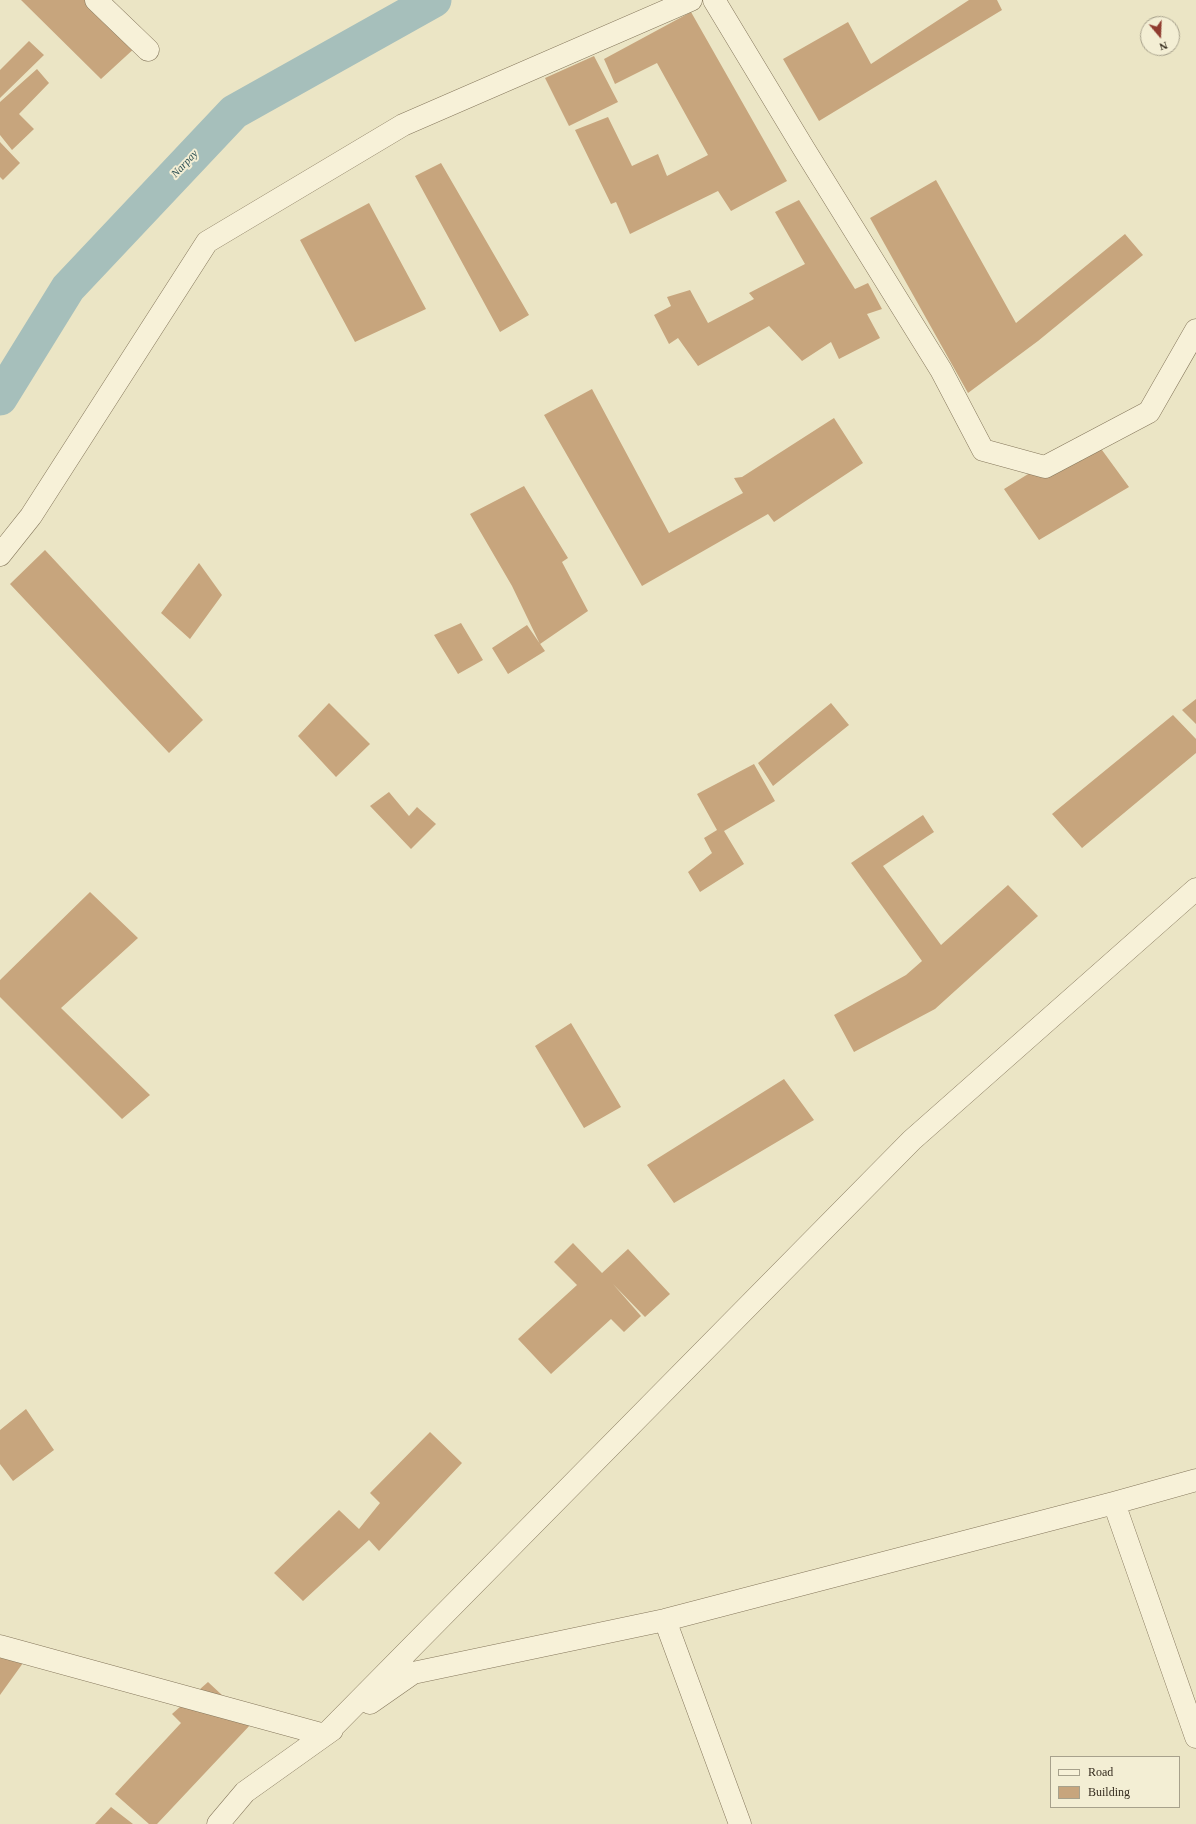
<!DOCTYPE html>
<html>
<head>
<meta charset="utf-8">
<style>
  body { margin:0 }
  #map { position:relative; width:1196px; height:1824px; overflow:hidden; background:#ebe5c5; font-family:Georgia,serif }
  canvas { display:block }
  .legend { position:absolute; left:1050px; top:1756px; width:130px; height:52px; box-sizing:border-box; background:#f3eed4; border:1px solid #a7a18c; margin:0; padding:5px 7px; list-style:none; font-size:12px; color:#362d1f }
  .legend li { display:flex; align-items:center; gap:8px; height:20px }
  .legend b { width:20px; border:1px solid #a7a18c }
  .north { position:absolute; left:1140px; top:16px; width:40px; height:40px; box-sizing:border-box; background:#f3eed4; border:1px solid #a7a18c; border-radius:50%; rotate:161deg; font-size:11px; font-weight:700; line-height:16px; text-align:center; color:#362d1f }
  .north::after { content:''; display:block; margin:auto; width:14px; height:18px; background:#903c30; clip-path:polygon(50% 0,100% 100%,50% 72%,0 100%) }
</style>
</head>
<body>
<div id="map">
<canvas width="1196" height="1824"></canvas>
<ul class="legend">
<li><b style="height:5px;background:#f7f1d8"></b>Road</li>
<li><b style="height:11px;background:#c7a57d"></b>Building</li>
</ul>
<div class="north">N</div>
</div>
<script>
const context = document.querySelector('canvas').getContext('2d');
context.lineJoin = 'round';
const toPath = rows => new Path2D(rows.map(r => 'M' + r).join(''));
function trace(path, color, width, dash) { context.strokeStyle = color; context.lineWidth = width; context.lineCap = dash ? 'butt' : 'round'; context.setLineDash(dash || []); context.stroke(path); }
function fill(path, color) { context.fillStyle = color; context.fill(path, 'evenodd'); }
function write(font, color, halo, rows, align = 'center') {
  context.font = font + ' Georgia,serif'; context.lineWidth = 4; context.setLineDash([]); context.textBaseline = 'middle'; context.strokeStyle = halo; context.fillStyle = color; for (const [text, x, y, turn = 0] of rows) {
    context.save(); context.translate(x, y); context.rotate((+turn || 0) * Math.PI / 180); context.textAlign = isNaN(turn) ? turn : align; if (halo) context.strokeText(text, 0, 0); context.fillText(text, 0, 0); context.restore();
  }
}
trace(toPath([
  [0,398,68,288,234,112,434,0]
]), '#a6bfbb', 35);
fill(toPath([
  [21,0,92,0,137,46,101,79],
  [969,0,997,0,1002,10,819,121,783,59,848,22,871,64],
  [691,12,787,181,731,211,718,191,630,234,616,202,611,204,575,130,608,117,632,166,658,154,667,176,708,155,657,63,615,84,604,59],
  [29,41,44,55,0,98,0,70],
  [594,56,618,102,569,126,545,78],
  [37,69,49,83,19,114,34,129,12,150,0,135,0,102],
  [0,142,20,163,3,180,0,177],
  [441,163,529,315,500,332,415,176],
  [936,180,1016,323,1125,234,1143,255,1038,341,968,393,870,218],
  [799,200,855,289,868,283,882,309,867,314,880,338,839,359,831,342,802,361,769,326,698,366,678,338,669,344,654,315,671,306,667,297,690,290,708,323,754,299,749,293,805,264,775,212],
  [369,203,426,309,355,342,300,240],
  [592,389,669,533,743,493,734,478,742,477,834,418,863,463,774,522,768,514,642,586,544,415],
  [1091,435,1129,487,1039,540,1004,489],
  [524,486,568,558,562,562,588,611,540,644,512,586,470,514],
  [45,550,203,720,169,753,10,584],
  [199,563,222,595,190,639,161,613],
  [461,623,483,660,458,674,434,635],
  [527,625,545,651,508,674,492,648],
  [1196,699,1196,724,1182,710],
  [329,703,370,744,336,777,298,736],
  [831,703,849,725,773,786,758,763],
  [1173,715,1196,739,1196,753,1082,848,1052,814],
  [754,764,775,801,724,831,744,864,700,892,688,872,712,853,704,838,717,830,697,794],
  [389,792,409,816,417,807,436,824,411,849,370,806],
  [923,815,934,832,883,866,941,945,1008,885,1038,916,935,1009,854,1052,834,1015,906,975,922,961,851,863],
  [90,892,138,938,61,1008,150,1095,122,1119,0,997,0,980],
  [571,1023,621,1107,584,1128,535,1046],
  [784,1079,814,1120,674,1203,647,1165],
  [573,1243,602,1273,628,1249,670,1294,645,1317,613,1284,641,1316,624,1332,611,1319,551,1374,518,1339,577,1285,554,1262],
  [26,1409,54,1450,13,1481,0,1464,0,1430],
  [430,1432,462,1463,379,1551,369,1540,303,1601,274,1573,339,1510,359,1529,380,1503,370,1493],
  [0,1647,23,1663,0,1695],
  [208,1682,252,1723,157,1824,149,1824,115,1794,181,1723,172,1714],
  [111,1807,133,1824,95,1824]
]), '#c7a57d');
const street = toPath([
  [96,0,148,50],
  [714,0,804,149,941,370,983,450,1045,467,1149,412,1196,330],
  [0,555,31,516,207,242,403,125,691,0],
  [1114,1503,1196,1737],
  [665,1620,740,1824],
  [0,1646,325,1735,912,1140,1196,889],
  [370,1703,413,1673,665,1620,1114,1503,1196,1480],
  [218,1824,245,1792,332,1730]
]);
trace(street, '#85775c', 23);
trace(street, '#f7f1d8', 22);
write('italic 11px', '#2f5255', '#f3eed4', [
  ["Narpay",185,164,-47]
]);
</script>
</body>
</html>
